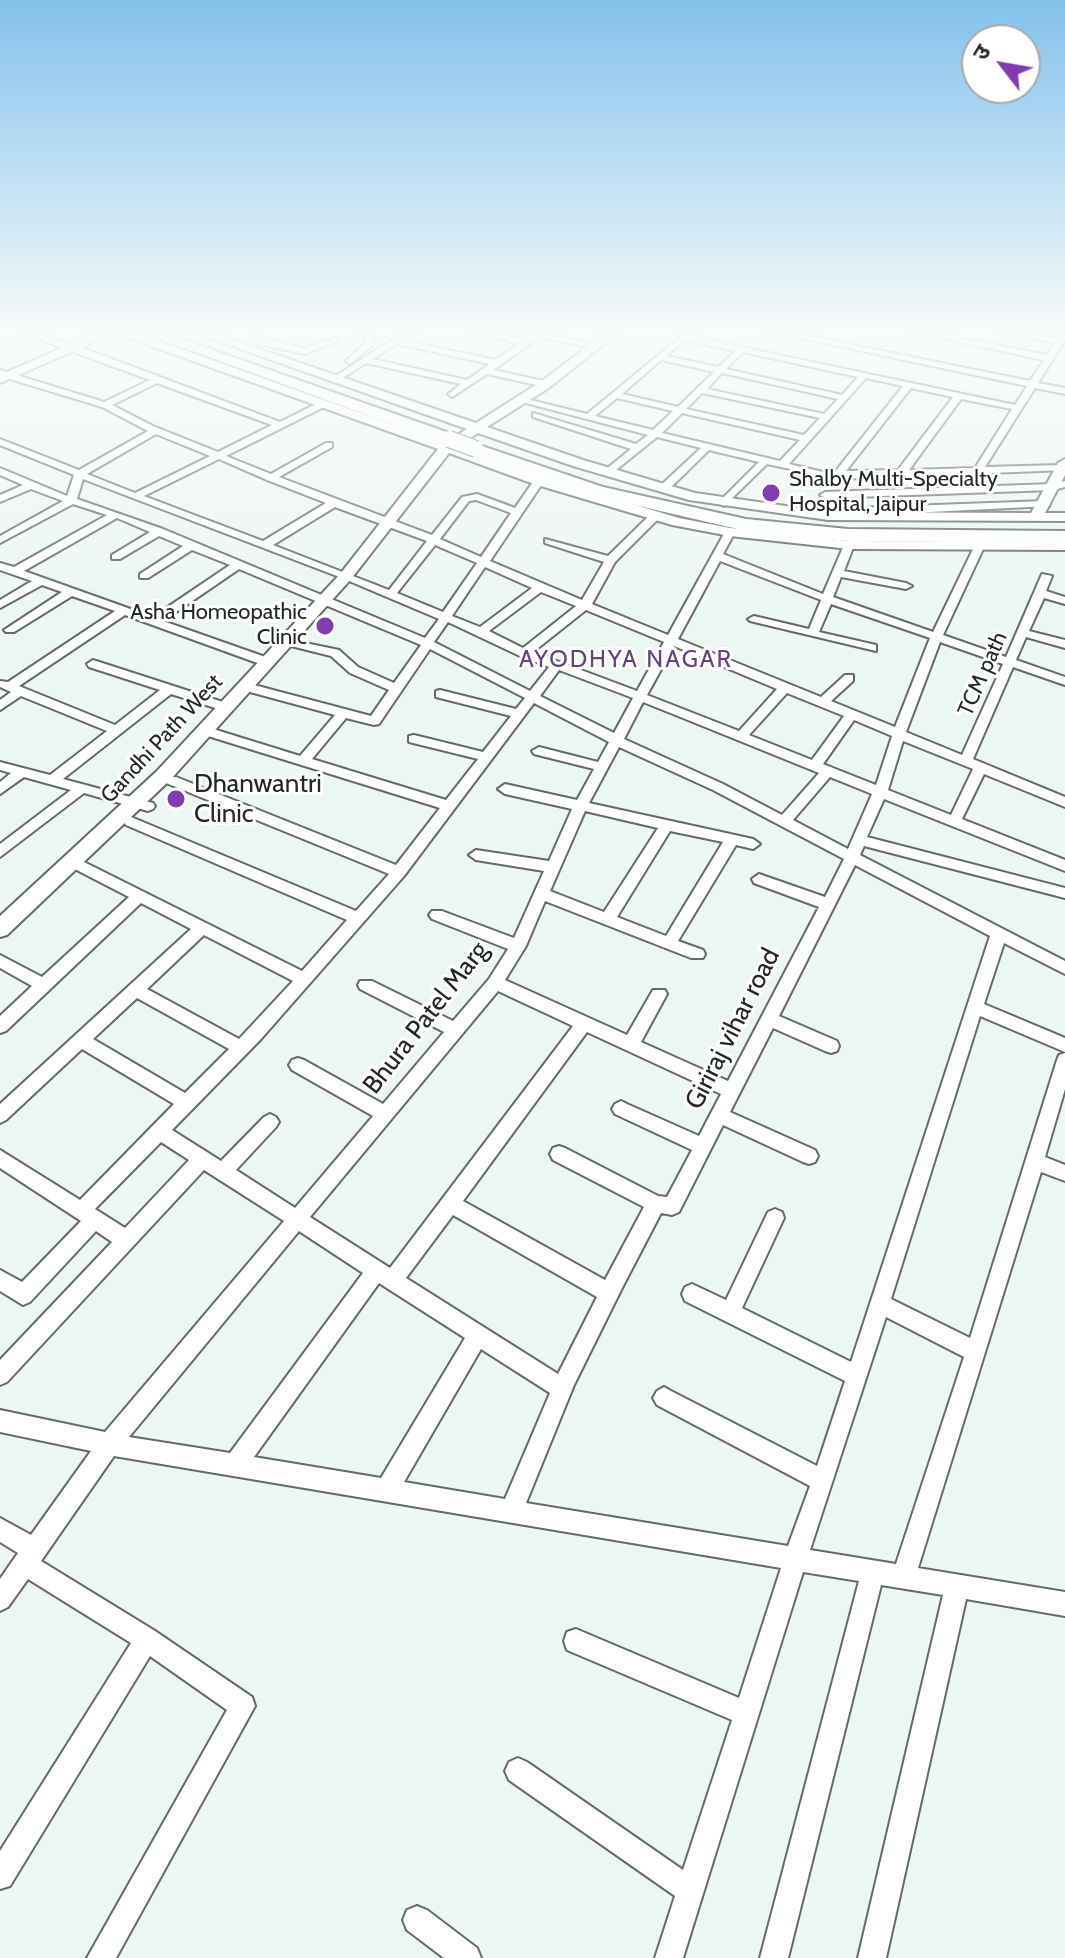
<!DOCTYPE html>
<html>
<head>
<meta charset="utf-8">
<style>
  body { margin:0 }
  #map { position:relative; width:1065px; height:1958px; overflow:hidden; background:#edf7f2; font-family:Cabin,"Noto Sans Devanagari",sans-serif }
  canvas { display:block }
  .north { position:absolute; left:961px; top:24px; width:80px; height:80px; box-sizing:border-box; background:#fff; border:2px solid #a7a8a8; border-radius:50%; rotate:301deg; font-size:22px; font-weight:700; line-height:32px; text-align:center; color:#232625 }
  .north::after { content:''; display:block; margin:auto; width:28px; height:36px; background:#7f3db1; clip-path:polygon(50% 0,100% 100%,50% 72%,0 100%) }
</style>
</head>
<body>
<div id="map">
<canvas width="1065" height="1958"></canvas>
<div class="north">उ</div>
</div>
<script>
const context = document.querySelector('canvas').getContext('2d');
context.lineJoin = 'round';
const toPath = rows => new Path2D(rows.map(r => 'M' + r).join(''));
function trace(path, color, width, dash) { context.strokeStyle = color; context.lineWidth = width; context.lineCap = dash ? 'butt' : 'round'; context.setLineDash(dash || []); context.stroke(path); }
function fill(path, color) { context.fillStyle = color; context.fill(path, 'evenodd'); }
function write(font, color, halo, rows, align = 'center') {
  context.font = font + ' Cabin,sans-serif'; context.lineWidth = 6; context.setLineDash([]); context.textBaseline = 'middle'; context.strokeStyle = halo; context.fillStyle = color; for (const [text, x, y, turn = 0] of rows) {
    context.save(); context.translate(x, y); context.rotate((+turn || 0) * Math.PI / 180); context.textAlign = isNaN(turn) ? turn : align; if (halo) context.strokeText(text, 0, 0); context.fillText(text, 0, 0); context.restore();
  }
}
const street = toPath([
  [11,329,23,329,75,345,280,422,320,402,326,402,326,406,226,456,271,474,326,443,332,443,332,447,279,477,432,535,462,497,477,494,515,508,535,479,543,479,544,481,490,561,582,600,604,562,545,543,545,539,608,556,650,515,658,515,658,519,615,562,592,604,668,635,725,532,730,529,735,532,723,554,823,594,844,545,853,543,854,545,844,571,906,583,912,586,906,589,841,577,833,597,933,632,974,547,983,545,984,547,943,635,1006,657,1042,574,1052,576,1046,591,1065,597,1065,604,1044,598,1029,631,1065,640,1065,648,1026,637,1016,660,1065,677,1065,685,1013,667,973,759,1065,797,1065,807,984,774,962,819,1065,860,1065,871,884,799,867,837,1065,888,1065,898,864,846,860,855,1065,961,1065,974,1004,943,984,1004,1065,1038,1065,1052,980,1016,891,1299,970,1338,1057,1060,1059,1055,1065,1053,1065,1089,1045,1157,1065,1165,1065,1181,1041,1172,918,1568,1065,1592,1065,1616,966,1599,886,1958,858,1958,943,1595,881,1585,788,1958,760,1958,859,1581,803,1572,683,1958,655,1958,675,1896,509,1780,505,1771,509,1762,518,1758,527,1762,683,1870,732,1720,567,1650,564,1641,567,1632,576,1629,739,1698,781,1568,114,1456,41,1561,155,1631,252,1697,255,1706,116,1958,87,1958,227,1710,150,1656,10,1886,0,1889,0,1851,131,1643,28,1579,8,1607,0,1611,0,1579,18,1553,0,1542,0,1518,31,1535,91,1451,0,1432,0,1410,105,1432,284,1221,204,1170,7,1382,0,1385,0,1360,112,1242,96,1231,30,1302,23,1305,0,1291,0,1270,22,1282,81,1221,0,1168,0,1150,80,1200,174,1104,82,1049,6,1120,0,1123,0,1104,191,929,141,903,6,1031,0,1033,0,1016,32,986,0,968,0,955,42,977,129,897,69,866,67,862,69,858,74,857,302,971,347,920,126,825,124,822,131,817,356,911,389,874,166,783,166,777,176,777,396,865,440,808,208,736,206,733,213,729,300,756,335,715,250,692,250,686,254,685,371,716,389,690,350,673,331,656,291,646,291,640,339,650,358,667,394,683,421,645,239,569,163,621,271,659,271,665,263,665,125,615,19,686,115,725,160,690,89,667,87,664,93,660,229,704,231,707,225,711,171,694,63,779,153,803,155,806,153,809,148,811,84,793,0,857,0,844,71,790,24,777,0,794,0,782,11,773,0,770,0,762,50,775,107,731,21,696,0,710,0,700,11,692,0,687,0,681,8,682,115,611,72,596,14,632,6,632,4,630,62,592,42,585,0,608,0,600,32,581,0,570,0,563,14,567,107,515,73,504,0,543,0,536,63,501,31,489,0,502,0,495,23,485,0,475,0,468,67,496,74,475,0,445,0,439,79,470,148,431,102,407,0,376,0,370,104,402,150,380,11,329],
  [157,383,272,425,218,452,153,426,112,405,157,383],
  [156,434,210,456,135,493,87,474,156,434],
  [219,459,267,480,326,503,263,541,144,496,219,459],
  [83,479,342,578,439,619,425,638,163,529,77,499,83,479],
  [476,500,511,513,481,557,440,539,469,501,476,500],
  [335,507,427,541,389,590,273,545,335,507],
  [117,518,150,532,112,555,112,559,120,559,159,536,183,546,140,574,140,578,148,578,192,550,230,565,153,617,24,571,117,518],
  [435,545,477,563,443,612,397,593,435,545],
  [720,561,821,600,809,629,754,616,748,619,750,621,876,651,876,645,819,632,831,604,930,638,895,727,831,701,853,681,853,675,845,675,821,697,678,639,720,561],
  [485,567,532,588,480,627,452,616,485,567],
  [541,592,576,606,523,648,489,631,541,592],
  [586,610,664,642,637,691,533,652,586,610],
  [448,622,520,656,549,667,530,691,434,642,448,622],
  [940,642,1003,664,962,755,906,732,940,642],
  [674,646,777,689,739,731,647,695,674,646],
  [430,649,525,698,516,709,440,690,436,691,436,697,511,716,483,752,414,735,409,736,409,742,478,759,446,800,312,759,346,718,374,725,379,724,430,649],
  [559,670,633,698,614,733,540,696,559,670],
  [787,693,844,716,812,760,749,735,787,693],
  [643,702,678,716,819,773,782,815,723,784,624,739,643,702],
  [534,703,609,742,598,762,539,747,532,751,534,754,594,769,577,800,505,784,498,789,505,794,572,809,549,861,476,850,469,855,476,860,544,871,514,938,442,911,432,911,429,915,432,919,508,949,489,979,453,1021,372,981,360,981,358,985,360,989,444,1032,383,1104,304,1060,298,1058,292,1060,289,1065,292,1070,373,1116,295,1208,236,1170,276,1127,279,1122,276,1117,270,1114,264,1117,221,1161,172,1130,261,1039,404,876,534,703],
  [854,720,892,736,876,785,823,764,854,720],
  [903,741,973,769,951,815,888,790,903,741],
  [619,747,713,790,844,859,825,897,759,874,752,879,754,883,819,907,728,1081,641,1042,667,994,665,990,653,990,627,1035,505,980,526,946,545,901,691,958,703,958,705,954,703,950,678,941,736,845,753,849,760,844,753,839,589,803,619,747],
  [830,777,872,794,848,849,793,820,830,777],
  [585,811,658,828,604,912,550,891,585,811],
  [670,831,723,842,666,936,617,917,670,831],
  [855,865,990,936,851,1362,742,1308,784,1218,782,1212,775,1209,768,1212,726,1300,692,1284,685,1287,682,1294,685,1301,845,1381,817,1466,671,1391,664,1387,657,1391,653,1398,657,1405,810,1486,788,1546,526,1503,574,1385,622,1288,661,1213,672,1215,679,1212,723,1125,803,1162,809,1164,815,1162,818,1156,815,1150,730,1112,773,1028,825,1051,831,1053,837,1051,839,1046,837,1041,779,1016,855,865],
  [204,935,293,981,239,1039,147,989,204,935],
  [498,991,573,1026,390,1268,310,1217,498,991],
  [137,998,229,1049,185,1093,93,1039,137,998],
  [587,1032,721,1094,699,1136,627,1104,621,1101,615,1104,612,1109,615,1114,692,1150,667,1197,658,1196,565,1148,559,1146,553,1148,550,1154,553,1160,644,1207,605,1280,463,1201,587,1032],
  [161,1142,189,1160,125,1228,95,1209,161,1142],
  [453,1215,597,1297,558,1374,406,1278,453,1215],
  [299,1231,363,1273,230,1453,129,1437,299,1231],
  [379,1283,465,1338,381,1478,254,1457,379,1283],
  [886,1317,964,1357,896,1564,810,1550,886,1317],
  [481,1349,550,1393,505,1499,404,1482,481,1349],
  [209,329,220,329,204,336,200,334,209,329],
  [252,329,260,329,262,339,304,348,335,338,339,340,305,354,255,343,252,329],
  [357,329,366,329,375,337,372,346,350,364,346,361,365,343,367,338,357,329],
  [409,329,419,329,403,340,495,360,519,344,458,329,473,329,524,340,541,329,550,329,545,333,598,346,594,348,540,337,493,370,549,382,549,386,546,387,487,374,452,397,448,394,461,384,366,363,338,381,331,379,409,329],
  [397,344,490,364,467,380,372,359,397,344],
  [758,329,774,329,1030,381,1044,360,898,329,914,329,1047,355,1055,343,990,329,1006,329,1058,339,1065,332,1065,340,1038,383,1065,388,1065,394,1035,388,985,467,1062,465,1065,466,1065,470,837,479,767,464,724,506,719,503,720,501,759,462,709,450,667,491,659,491,659,487,701,448,657,437,611,474,605,474,605,470,631,449,533,417,533,413,636,444,648,435,522,402,526,399,587,414,689,330,693,332,689,336,1015,405,1027,386,758,329],
  [685,340,736,351,718,367,666,356,685,340],
  [743,352,858,377,842,395,726,369,743,352],
  [661,360,714,372,678,407,622,394,661,360],
  [722,373,838,399,824,414,707,389,722,373],
  [866,378,903,386,835,472,823,472,789,464,866,378],
  [911,388,953,397,898,470,846,471,911,388],
  [702,393,820,418,804,435,686,409,702,393],
  [617,398,673,411,653,430,595,416,617,398],
  [961,399,1012,409,975,468,909,470,961,399],
  [682,413,800,440,780,461,662,433,682,413],
  [1065,481,1065,487,1053,490,825,498,820,495,825,492,1053,484,1065,481],
  [1045,501,1050,504,1049,506,851,516,826,515,821,512,826,509,1045,501],
  [417,1906,427,1910,477,1948,481,1958,444,1958,407,1930,403,1920,407,1910,417,1906]
]);
const secondary = toPath([
  [105,329,125,329,445,443,467,429,184,329,201,329,476,423,542,381,610,329,623,329,550,387,487,427,583,460,695,493,828,512,1031,513,1058,463,1065,459,1065,475,1045,513,1065,513,1065,521,828,520,689,500,573,466,478,433,457,447,544,478,679,518,730,528,849,541,1065,542,1065,550,849,549,730,536,672,525,534,484,449,453,351,579,171,779,7,935,0,937,0,916,157,771,341,573,438,449,115,333,0,383,0,375,105,329]
]);
const highway = toPath([
  [133,329,153,329,455,435,457,439,455,443,443,443,133,329],
  [476,444,603,487,746,519,848,529,1065,531,1065,543,848,541,746,531,592,495,470,453,468,449,470,445,476,444]
]);
trace(street, '#636b66', 4);
trace(secondary, '#636b66', 4);
trace(highway, '#636b66', 4);
fill(street, '#fff');
fill(secondary, '#fff');
fill(highway, '#fff');
const highwayBridge = toPath([
  [449,439,476,449]
]);
trace(highwayBridge, '#636b66', 18, []);
trace(highwayBridge, '#fff', 16);
const sky = context.createLinearGradient(0, 0, 0, 603);
sky.addColorStop(0, '#82c2eb');
sky.addColorStop(0.55, '#f7fbf9');
sky.addColorStop(1, '#f7fbf900');
context.fillStyle = sky;
context.fillRect(0, 0, 1065, 603);
for (const [x, y, r, color] of [
  [771,493,10,"#7f3db1"],
  [325,626,10,"#7f3db1"],
  [176,799,10,"#7f3db1"]
]) { const dot = new Path2D(); dot.arc(x, y, r, 0, 2 * Math.PI); context.fillStyle = color; context.fill(dot); trace(dot, '#fff', 3); }
write('22px', '#232625', '#fff', [
  ["Shalby Multi-Specialty",789,480],
  ["Hospital, Jaipur",789,505],
  ["Asha Homeopathic",307,613,"right"],
  ["Clinic",307,638,"right"]
], 'left');
write('22px', '#232625', '#fff', [
  ["TCM path",983,674,-66],
  ["Gandhi Path West",162,739,-47]
]);
context.letterSpacing = '2px';
write('24px', '#62437e', '#fff', [
  ["AYODHYA NAGAR",626,660]
]);
context.letterSpacing = '0px';
write('26px', '#232625', '#fff', [
  ["Dhanwantri",194,784],
  ["Clinic",194,814]
], 'left');
write('26px', '#232625', '#fff', [
  ["Bhura Patel Marg",426,1018,-52],
  ["Giriraj vihar road",733,1029,-63]
]);
</script>
</body>
</html>
